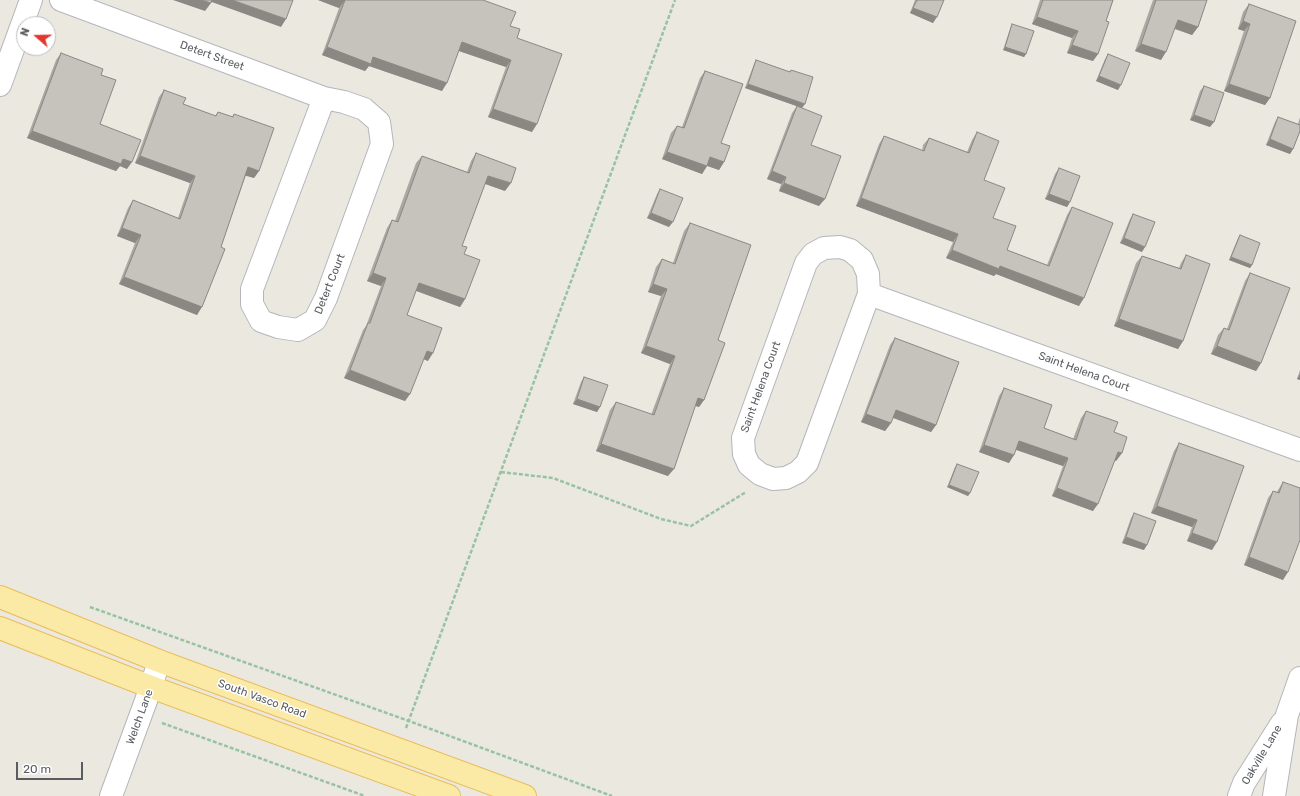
<!DOCTYPE html>
<html>
<head>
<meta charset="utf-8">
<style>
  body { margin:0 }
  #map { position:relative; width:1300px; height:796px; overflow:hidden; background:#ebe8e0; font-family:Rubik,sans-serif }
  canvas { display:block }
  .north { position:absolute; left:16px; top:16px; width:40px; height:40px; box-sizing:border-box; background:#fff; border:1px solid #bdbec0; border-radius:50%; rotate:290deg; font-size:11px; font-weight:700; line-height:16px; text-align:center; color:#595d61 }
  .north::after { content:''; display:block; margin:auto; width:14px; height:18px; background:#e13830; clip-path:polygon(50% 0,100% 100%,50% 72%,0 100%) }
  .scale { position:absolute; left:16px; top:762px; width:67px; height:18px; box-sizing:border-box; border:2px solid #595d61; border-top:0; padding-left:5px; font-size:12px; line-height:14px; white-space:nowrap; color:#595d61; -webkit-text-stroke:3px #fff; paint-order:stroke }
</style>
</head>
<body>
<div id="map">
<canvas width="1300" height="796"></canvas>
<div class="north">N</div>
<div class="scale">20 m</div>
</div>
<script>
const context = document.querySelector('canvas').getContext('2d');
context.lineJoin = 'round';
const toPath = rows => new Path2D(rows.map(r => 'M' + r).join(''));
function trace(path, color, width, dash) { context.strokeStyle = color; context.lineWidth = width; context.lineCap = dash ? 'butt' : 'round'; context.setLineDash(dash || []); context.stroke(path); }
function fill(path, color) { context.fillStyle = color; context.fill(path, 'evenodd'); }
function write(font, color, halo, rows, align = 'center') {
  context.font = font + ' Rubik,sans-serif'; context.lineWidth = 3; context.setLineDash([]); context.textBaseline = 'middle'; context.strokeStyle = halo; context.fillStyle = color; for (const [text, x, y, turn = 0] of rows) {
    context.save(); context.translate(x, y); context.rotate((+turn || 0) * Math.PI / 180); context.textAlign = isNaN(turn) ? turn : align; if (halo) context.strokeText(text, 0, 0); context.fillText(text, 0, 0); context.restore();
  }
}
const minor = toPath([
  [61,0,324,98,344,102,364,109,379,122,382,144,326,298,315,320,298,330,278,327,261,321,252,304,252,289,324,98],
  [0,85,31,0],
  [840,247,850,250,862,260,868,274,869,294,807,463,798,472,786,478,773,479,760,474,749,465,744,454,743,438,806,263,813,254,824,248,840,247],
  [869,294,1300,450],
  [111,796,151,687,159,661],
  [1239,796,1244,783,1282,723],
  [1274,796,1287,715,1300,678]
]);
const major = toPath([
  [0,597,159,661,525,796],
  [0,628,151,687,449,796]
]);
trace(minor, '#b3b6bb', 24);
trace(major, '#ebbd5a', 24);
trace(toPath([
  [501,472,553,478,661,519,691,526,746,492],
  [90,607,409,721,612,796],
  [162,723,365,796],
  [406,728,675,0]
]), '#97c3a2', 2.5, [4, 2]);
trace(minor, '#fff', 22);
trace(major, '#fbeaa5', 22);
fill(toPath([
  [318,0,483,0,510,26,517,38,532,132,488,117,506,67,459,51,442,91,369,66,365,71,322,55,339,8],
  [915,0,944,0,933,23,910,13],
  [1040,0,1113,0,1106,21,1098,54,1093,61,1067,53,1072,38,1032,24],
  [1153,0,1207,0,1198,27,1192,35,1175,28,1161,60,1135,51],
  [1249,4,1270,98,1265,105,1224,91,1244,31,1238,29,1243,12],
  [1012,24,1026,54,1024,57,1003,50,1011,26],
  [61,53,101,75,100,124,127,169,120,166,116,171,27,138,56,60],
  [1108,54,1118,90,1096,81,1105,59],
  [756,60,789,72,791,70,802,108,811,145,819,206,779,191,781,184,767,179,792,113,797,106,745,88,754,64],
  [705,71,721,143,724,162,719,170,707,166,702,174,662,159,671,133,677,126,682,127,700,78],
  [1204,86,1210,127,1190,120,1200,91],
  [164,90,183,104,215,116,218,112,232,117,234,114,259,171,254,178,246,175,197,315,119,284,135,243,117,236,128,208,133,200,178,218,190,183,135,163,159,97],
  [1278,117,1298,124,1300,117,1300,131,1293,149,1290,154,1266,145,1275,122],
  [977,132,984,180,993,218,1007,250,1047,265,1067,215,1072,207,1079,306,996,274,994,276,946,258,953,242,856,206,879,144,884,136,922,151,923,145,929,138,967,152,972,140],
  [476,153,505,191,485,184,462,246,464,254,465,299,460,307,416,291,407,315,428,361,423,359,410,394,405,401,344,378,363,330,366,326,381,286,367,281,387,228,392,220,395,221,416,163,422,156,467,172,471,161],
  [1059,168,1070,202,1067,207,1045,199,1055,174],
  [660,189,669,227,647,218,657,194],
  [1133,214,1142,252,1120,243,1130,219],
  [690,223,718,340,704,400,699,407,695,406,668,476,596,451,610,410,616,402,651,415,670,364,641,353,661,296,648,292,656,267,662,259,673,263,684,231],
  [1240,235,1252,265,1250,268,1229,260,1238,238],
  [1186,255,1183,341,1178,349,1114,326,1136,263,1142,256,1179,268,1181,263],
  [1250,273,1261,363,1256,371,1211,354,1218,335,1224,328,1227,329,1245,281],
  [895,338,936,425,931,432,893,418,891,423,885,431,861,422,890,345],
  [1300,370,1300,380,1297,379],
  [584,377,600,407,597,412,573,404,581,382],
  [1004,388,1044,428,1073,439,1081,418,1086,411,1114,432,1122,453,1116,461,1115,460,1093,511,1052,496,1063,466,1016,450,1009,463,979,452,999,396],
  [1179,443,1212,550,1187,541,1192,527,1151,513,1174,451],
  [957,464,970,493,968,496,947,487,955,467],
  [1283,482,1283,580,1244,565,1268,498,1273,491,1277,492,1278,490],
  [1134,513,1144,550,1122,543,1131,518]
]), '#aaa8a3');
fill(toPath([
  [173,0,201,0,211,3,205,11],
  [210,0,232,0,286,19,281,27,209,1],
  [318,0,345,0,339,8],
  [913,8,937,17,933,23,910,13],
  [1037,17,1078,31,1072,38,1032,24],
  [1178,20,1198,27,1192,35,1172,28],
  [1243,21,1250,24,1244,31,1238,29],
  [462,42,511,60,506,67,456,50],
  [1141,44,1166,52,1161,60,1135,51],
  [1072,45,1098,54,1093,61,1067,53],
  [327,47,373,57,447,83,442,91,369,66,365,71,322,55],
  [1005,47,1026,54,1024,57,1003,50],
  [1099,76,1121,85,1118,90,1096,81],
  [748,84,805,104,802,108,745,88],
  [1229,84,1270,98,1265,105,1224,91],
  [493,109,537,124,532,132,488,117],
  [1194,115,1214,122,1210,127,1190,120],
  [32,131,123,159,132,162,127,169,120,166,116,171,27,138],
  [1270,139,1293,149,1290,154,1266,145],
  [667,152,707,166,702,174,662,159],
  [140,156,195,176,190,183,135,163],
  [710,157,724,162,719,170,705,165],
  [248,167,259,171,254,178,243,175],
  [772,171,786,177,781,184,767,179],
  [488,176,511,183,505,191,483,183],
  [784,183,825,199,819,206,779,191],
  [1049,194,1070,202,1067,207,1045,199],
  [861,198,958,234,953,242,856,206],
  [651,213,673,222,669,227,647,218],
  [122,228,141,235,135,243,117,236],
  [1124,238,1145,247,1142,252,1120,243],
  [952,250,1000,266,1084,298,1079,306,996,274,994,276,946,258],
  [1231,257,1252,265,1250,268,1229,260],
  [373,273,386,278,381,286,367,281],
  [124,277,202,307,197,315,119,284],
  [419,283,465,299,460,307,414,290],
  [653,284,667,289,661,296,648,292],
  [1119,319,1183,341,1178,349,1114,326],
  [646,346,675,356,670,364,641,353],
  [1217,346,1261,363,1256,371,1211,354],
  [427,351,433,353,428,361,421,358],
  [350,370,410,394,405,401,344,378],
  [1300,374,1300,380,1297,379],
  [698,398,704,400,699,407,693,405],
  [577,399,600,407,597,412,573,404],
  [896,410,936,425,931,432,891,417],
  [866,414,891,423,885,431,861,422],
  [1019,441,1068,458,1063,466,1014,449],
  [601,444,674,469,668,476,596,451],
  [984,445,1014,455,1009,463,979,452],
  [1118,452,1122,453,1116,461,1113,459],
  [949,485,970,493,968,496,947,487],
  [1057,488,1098,504,1093,511,1052,496],
  [1157,506,1197,520,1192,527,1151,513],
  [1192,533,1217,542,1212,550,1187,541],
  [1126,537,1147,545,1144,550,1122,543],
  [1249,557,1288,572,1283,580,1244,565]
]), '#8b8884');
const building = toPath([
  [201,0,212,0,211,3,201,0],
  [232,0,293,0,286,19,232,0],
  [344,0,483,0,516,12,510,26,520,29,517,38,562,54,537,124,493,109,511,60,462,42,447,83,373,57,371,64,327,47,345,0,344,0],
  [917,0,944,0,937,17,913,8,917,0],
  [1043,0,1113,0,1106,21,1109,22,1098,54,1072,45,1078,31,1037,17,1043,0],
  [1156,0,1207,0,1198,27,1178,20,1166,52,1141,44,1156,0],
  [1249,4,1296,21,1270,98,1229,84,1250,24,1243,21,1249,4],
  [1012,24,1034,31,1026,54,1005,47,1012,24],
  [61,53,103,69,101,75,116,80,100,124,141,140,132,162,123,159,121,164,32,131,61,53],
  [1108,54,1130,63,1121,85,1099,76,1108,54],
  [756,60,790,72,791,70,813,77,805,104,748,84,756,60],
  [705,71,743,84,721,143,730,146,724,162,710,157,707,166,667,152,677,126,684,128,705,71],
  [1204,86,1224,93,1214,122,1194,115,1204,86],
  [164,90,186,98,183,104,216,116,218,112,233,117,234,114,274,128,259,171,248,167,221,247,225,249,202,307,124,277,141,235,122,228,133,200,180,219,195,176,140,156,164,90],
  [797,106,822,116,811,145,841,156,825,199,784,183,786,177,772,171,797,106],
  [1278,117,1300,125,1300,131,1293,149,1270,139,1278,117],
  [977,132,999,141,984,180,1005,188,993,218,1016,226,1007,250,1049,266,1072,207,1113,223,1084,298,1000,266,999,269,952,250,958,234,861,198,884,136,924,151,929,138,969,153,977,132],
  [476,153,516,168,511,183,488,176,462,246,467,247,464,254,480,260,465,299,419,283,407,315,442,328,433,353,427,351,410,394,350,370,368,323,370,323,386,278,373,273,392,220,398,222,422,156,469,173,476,153],
  [1059,168,1080,176,1070,202,1049,194,1059,168],
  [660,189,683,198,673,222,651,213,660,189],
  [1133,214,1155,222,1145,247,1124,238,1133,214],
  [690,223,751,245,718,340,725,343,704,400,698,398,674,469,601,444,616,402,654,415,675,356,646,346,667,289,653,284,662,259,675,264,690,223],
  [1240,235,1260,243,1252,265,1231,257,1240,235],
  [1186,255,1210,264,1183,341,1119,319,1142,256,1181,269,1186,255],
  [1250,273,1290,288,1261,363,1217,346,1224,328,1229,330,1250,273],
  [895,338,959,362,936,425,896,410,891,423,866,414,895,338],
  [584,377,608,385,600,407,577,399,584,377],
  [1004,388,1052,405,1044,428,1076,440,1086,411,1118,422,1114,432,1127,437,1122,453,1118,452,1098,504,1057,488,1068,458,1019,441,1014,455,984,445,1004,388],
  [1179,443,1244,466,1217,542,1192,533,1197,520,1157,506,1179,443],
  [957,464,979,472,970,493,949,485,957,464],
  [1283,482,1300,488,1300,540,1288,572,1249,557,1273,491,1279,493,1283,482],
  [1134,513,1156,521,1147,545,1126,537,1134,513]
]);
fill(building, '#c6c3bd');
trace(building, '#8b8884', 1);
write('11px', '#595d61', '#fff', [
  ["Detert Street",212,56,20],
  ["Detert Court",330,284,-68],
  ["Saint Helena Court",1084,372,20],
  ["Saint Helena Court",761,387,-70],
  ["South Vasco Road",262,699,20],
  ["Welch Lane",140,717,-70],
  ["Oakville Lane",1262,755,-59]
]);
</script>
</body>
</html>
